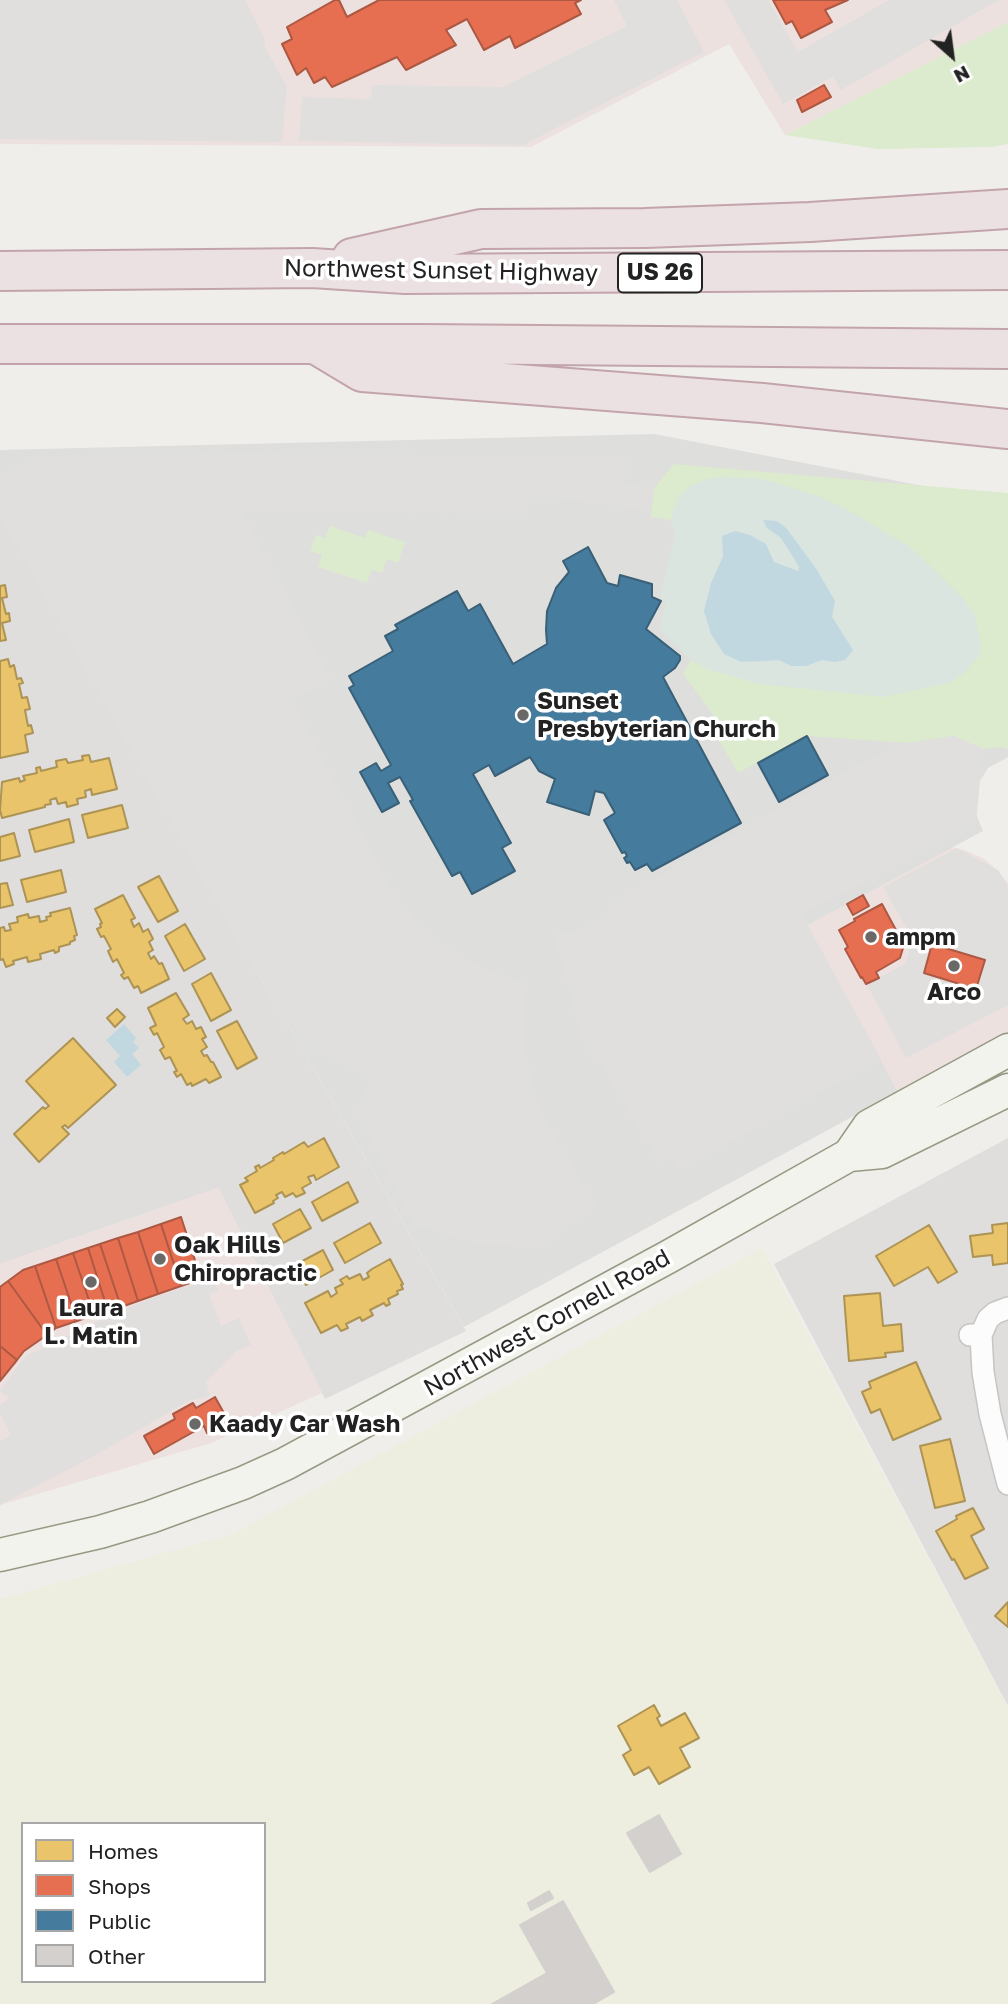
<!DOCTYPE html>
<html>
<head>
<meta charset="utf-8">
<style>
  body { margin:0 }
  #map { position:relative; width:1008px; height:2004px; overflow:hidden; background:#f0eeeb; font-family:"Golos Text",sans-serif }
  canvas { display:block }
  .legend { position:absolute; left:21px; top:1822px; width:245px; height:161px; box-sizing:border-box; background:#fff; border:2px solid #a7a7a7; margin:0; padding:9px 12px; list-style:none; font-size:21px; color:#222 }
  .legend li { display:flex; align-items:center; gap:14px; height:35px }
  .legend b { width:35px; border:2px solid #a7a7a7 }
  .north { position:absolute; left:917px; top:21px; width:70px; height:70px; -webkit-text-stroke:5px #fff; paint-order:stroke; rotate:152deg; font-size:19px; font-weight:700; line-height:28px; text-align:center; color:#222 }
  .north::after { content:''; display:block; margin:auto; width:24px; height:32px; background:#222; clip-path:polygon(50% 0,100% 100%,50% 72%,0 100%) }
</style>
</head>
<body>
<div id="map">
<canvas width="1008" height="2004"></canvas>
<ul class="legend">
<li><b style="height:19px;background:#e9c46a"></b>Homes</li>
<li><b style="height:19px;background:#e76f51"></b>Shops</li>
<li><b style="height:19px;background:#457b9d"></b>Public</li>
<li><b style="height:19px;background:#d3d0ce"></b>Other</li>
</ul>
<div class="north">N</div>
</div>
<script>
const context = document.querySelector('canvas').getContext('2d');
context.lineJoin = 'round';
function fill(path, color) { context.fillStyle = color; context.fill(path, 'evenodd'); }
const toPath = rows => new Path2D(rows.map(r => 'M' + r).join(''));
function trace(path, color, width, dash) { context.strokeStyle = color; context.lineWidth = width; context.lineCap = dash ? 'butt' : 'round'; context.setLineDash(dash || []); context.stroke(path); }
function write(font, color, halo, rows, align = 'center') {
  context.font = font + ' "Golos Text",sans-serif'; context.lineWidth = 7; context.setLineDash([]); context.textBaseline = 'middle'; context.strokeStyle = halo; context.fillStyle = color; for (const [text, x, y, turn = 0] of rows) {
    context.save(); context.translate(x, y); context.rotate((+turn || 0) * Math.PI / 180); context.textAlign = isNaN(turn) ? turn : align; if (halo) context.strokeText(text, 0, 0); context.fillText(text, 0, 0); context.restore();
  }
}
fill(toPath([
  [0,513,251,962,466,1331,325,1399,218,1188,0,1264],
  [1008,1138,1008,1706,774,1264]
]), '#dfdedc');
fill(toPath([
  [0,0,1008,0,1008,22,785,135,729,44,531,147,0,144],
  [951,847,964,850,983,858,996,869,1008,883,1008,1033,898,1092,808,925],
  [218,1188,322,1393,211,1443,0,1505,0,1264]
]), '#ece1de');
fill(toPath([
  [654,434,970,495,1008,587,1008,757,988,768,978,784,974,809,983,831,808,925,898,1092,464,1327,251,962,0,513,0,450]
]), '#dededc');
fill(toPath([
  [762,1248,1008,1707,1008,2004,0,2004,0,1599,232,1534],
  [23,1824,264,1824,264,1981,23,1981]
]), '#edeee0');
fill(toPath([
  [1008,22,1008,144,991,147,878,149,785,135],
  [674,464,1008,493,1008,749,1002,747,983,749,954,736,908,743,807,736,738,773,718,739,727,733,683,674,691,660,710,670,948,683,725,477,708,479,689,487,673,511,671,520,651,517,654,488],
  [330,526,365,538,368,530,405,542,398,563,387,559,382,573,372,570,367,583,318,567,322,555,310,551,316,535,325,538]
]), '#dceacd');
fill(toPath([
  [725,477,762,479,815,495,846,509,910,547,960,595,974,613,981,645,979,656,964,673,948,683,884,697,760,684,710,670,691,660,659,628,666,600,660,598,675,535,671,520,673,511,680,495,689,487,708,479],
  [767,528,804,553,835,601,832,617,853,650,835,662,822,660,806,666,779,660,757,662,704,611,711,583,723,557,774,562,798,571,800,567,781,538]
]), '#dae5df');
fill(toPath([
  [0,0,245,0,265,40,265,47,287,87,282,142,0,139],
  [614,0,677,0,704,52,523,145,299,141,302,97,371,99,372,85,503,87,627,26],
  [724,0,768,0,798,52,889,0,999,0,841,90,833,76,783,104],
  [246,453,626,458,625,483,654,488,651,511,571,499,526,498,527,513,243,512,331,679,292,700,394,893,425,931,468,962,527,983,523,1038,537,1105,597,1207,539,1247,480,1244,414,1225,356,1113,371,1077,324,1055,286,1017,251,962,0,513,0,475,38,456],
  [954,736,983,749,976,823,801,914,881,1059,679,1170,672,1156,659,1163,602,1066,582,1040,554,935,573,932,594,925,613,902,855,766,908,743],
  [957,848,998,870,1008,887,1008,1005,906,1058,867,985,906,963,913,939,883,887],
  [213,1276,218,1290,209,1294,221,1326,239,1318,251,1345,235,1352,206,1382,210,1396,188,1401,96,1455,0,1505,0,1441,11,1435,0,1414,0,1405,9,1398,0,1391,25,1357,124,1309]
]), '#e0dfde');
fill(toPath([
  [763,520,777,521,787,529,817,570,835,601,832,617,853,650,845,660,835,662,822,660,806,666,791,666,779,660,741,662,724,654,711,634,704,611,711,583,723,557,722,536,735,531,750,535,766,544,774,562,798,571,799,567,792,555,781,538,767,528],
  [124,1024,136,1038,133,1042,139,1048,132,1054,141,1065,127,1077,114,1062,120,1056,106,1040]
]), '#c2d8e0');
const homes = toPath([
  [5,585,7,597,2,598,6,614,9,613,10,621,2,623,6,640,0,641,0,586,5,585],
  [8,659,10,667,14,665,17,679,21,678,23,683,19,684,22,698,27,697,30,709,25,710,28,726,31,725,33,733,25,735,28,752,0,758,0,661,8,659],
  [89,755,91,762,109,758,117,789,92,795,91,789,85,791,86,797,77,799,78,804,67,807,66,802,58,804,56,798,50,800,51,804,45,805,45,807,2,818,0,810,2,782,19,778,20,782,25,780,23,776,37,773,36,768,40,767,41,771,57,767,56,761,66,759,68,763,83,760,82,756,89,755],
  [122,805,128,828,88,838,82,815,122,805],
  [69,819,74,842,35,852,29,830,69,819],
  [14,833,20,856,0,861,0,837,14,833],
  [61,870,66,892,27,902,21,880,61,870],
  [159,876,178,911,158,922,138,887,159,876],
  [7,883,13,905,0,908,0,884,7,883],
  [123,895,135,918,131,920,134,927,139,923,143,932,148,929,153,939,149,942,153,950,148,953,151,959,154,956,159,964,162,963,169,979,141,993,138,986,134,988,128,977,124,979,121,975,124,973,117,959,113,962,108,951,111,949,104,936,101,937,97,929,101,927,100,924,102,923,95,909,123,895],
  [70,908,77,935,74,936,75,940,70,942,70,944,59,947,59,951,55,953,54,950,40,954,41,959,28,962,27,957,13,961,14,964,6,967,3,959,0,960,0,928,4,927,5,931,11,930,9,924,18,922,17,917,28,914,29,918,39,916,40,922,47,920,46,917,51,916,50,913,70,908],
  [185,924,205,959,184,971,165,936,185,924],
  [211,973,231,1010,211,1021,192,984,211,973],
  [176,993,189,1015,183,1019,187,1024,192,1021,196,1029,201,1027,206,1037,202,1039,207,1047,201,1051,204,1056,207,1055,211,1062,213,1062,221,1077,209,1083,206,1079,192,1086,191,1083,187,1085,181,1074,177,1077,174,1072,177,1071,170,1057,165,1059,160,1050,164,1047,157,1033,154,1035,150,1028,156,1025,148,1008,176,993],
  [117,1009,125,1017,115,1027,107,1018,117,1009],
  [237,1021,257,1058,237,1069,217,1031,237,1021],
  [73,1038,116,1085,68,1128,65,1125,62,1127,69,1134,39,1162,14,1134,43,1107,45,1109,49,1106,26,1081,73,1038],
  [324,1138,339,1167,316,1180,314,1175,308,1177,311,1183,302,1188,305,1193,296,1197,293,1193,285,1197,282,1192,276,1195,278,1198,273,1201,274,1203,255,1213,240,1185,248,1181,245,1178,257,1171,255,1167,259,1165,260,1168,274,1160,273,1158,283,1152,284,1154,304,1142,308,1147,324,1138],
  [348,1182,358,1202,322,1221,312,1202,348,1182],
  [300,1209,311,1228,283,1243,273,1224,300,1209],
  [370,1223,381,1243,345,1263,334,1243,370,1223],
  [1008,1223,1008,1263,993,1265,992,1255,973,1257,970,1236,993,1233,992,1225,1008,1223],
  [929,1225,957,1272,938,1283,928,1267,894,1286,876,1256,929,1225],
  [323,1250,333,1270,306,1285,295,1265,323,1250],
  [390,1259,403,1284,401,1285,403,1289,397,1291,398,1294,388,1299,390,1304,386,1306,384,1303,370,1310,373,1315,362,1321,360,1317,346,1324,348,1328,341,1331,337,1325,321,1333,305,1303,328,1291,331,1297,337,1293,335,1288,343,1284,340,1280,347,1276,349,1279,360,1274,363,1280,369,1277,367,1273,372,1269,390,1259],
  [880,1293,883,1326,901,1324,903,1351,885,1353,886,1357,849,1361,844,1296,880,1293],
  [916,1362,941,1419,893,1440,880,1409,871,1413,862,1392,871,1388,869,1382,916,1362],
  [950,1439,965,1501,935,1508,920,1446,950,1439],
  [973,1508,984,1529,971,1536,988,1568,965,1579,954,1559,952,1560,936,1531,957,1519,956,1516,973,1508],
  [1008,1602,1008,1627,995,1616,1008,1602],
  [654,1705,660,1716,657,1718,661,1726,685,1713,699,1738,680,1748,690,1767,659,1784,649,1767,634,1775,623,1755,631,1750,618,1726,654,1705]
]);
fill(homes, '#e9c46a');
trace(homes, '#ad9354', 2);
const shops = toPath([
  [335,0,339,0,347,17,379,0,581,0,575,3,581,14,515,48,510,36,484,50,467,19,446,30,456,45,406,70,397,57,332,87,325,77,314,83,306,68,297,75,282,44,292,39,287,27,335,0],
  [773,0,848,0,825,10,832,22,801,38,792,21,786,24,773,0],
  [824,85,831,97,802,112,797,100,824,85],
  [863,895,869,906,853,915,847,904,863,895],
  [882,904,904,945,900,958,876,972,879,978,866,984,862,977,861,978,845,949,848,947,839,930,855,921,854,919,882,904],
  [932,944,985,960,976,989,924,973,932,944],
  [181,1217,201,1279,181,1286,161,1224,181,1217],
  [161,1224,181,1286,158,1294,138,1232,161,1224],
  [138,1232,158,1294,138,1301,118,1238,138,1232],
  [118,1238,138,1301,121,1307,100,1244,118,1238],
  [100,1244,121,1307,108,1311,88,1248,100,1244],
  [88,1248,108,1311,94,1315,73,1253,88,1248],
  [73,1253,94,1315,77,1321,56,1259,73,1253],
  [56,1259,77,1321,56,1328,35,1266,56,1259],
  [35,1266,56,1328,47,1335,8,1281,23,1270,35,1266],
  [8,1281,47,1335,24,1351,17,1360,0,1346,0,1287,8,1281],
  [0,1346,17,1360,0,1381,0,1346],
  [215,1397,229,1422,207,1433,204,1426,154,1454,144,1436,175,1419,173,1414,193,1403,196,1408,215,1397]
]);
fill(shops, '#e76f51');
trace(shops, '#ac5843', 2);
const public = toPath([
  [588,547,607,583,618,586,620,575,652,584,652,597,661,601,646,629,680,656,680,660,675,668,663,677,741,823,652,871,647,864,635,870,630,862,627,863,624,858,627,856,625,852,622,853,604,820,615,813,604,793,595,791,589,815,547,802,555,779,539,771,530,757,495,776,489,765,473,774,511,843,502,848,515,871,472,894,460,872,452,876,410,801,413,800,400,777,388,783,399,803,382,812,360,772,376,763,381,771,391,765,349,688,354,685,349,676,393,651,385,636,398,629,395,625,457,591,468,611,480,604,513,664,547,644,546,630,547,611,556,588,569,572,563,561,588,547],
  [807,736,828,775,779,802,758,763,807,736]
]);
fill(public, '#457b9d');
trace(public, '#3a6078', 2);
const building = toPath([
  [659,1815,681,1854,650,1872,627,1833,659,1815],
  [549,1891,553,1898,531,1910,528,1903,549,1891],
  [563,1901,614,1992,593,2004,492,2004,547,1973,520,1925,563,1901]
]);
fill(building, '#d3d0ce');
trace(building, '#d3d0cd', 2);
const minor = toPath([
  [970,1335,981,1335,988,1319,995,1313,1008,1308],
  [981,1335,983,1372,990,1414,1008,1484]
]);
const secondary = toPath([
  [849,1155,869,1126,1008,1050],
  [0,1555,100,1532,150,1517,243,1483,285,1464,668,1257,849,1155,882,1152,1008,1090]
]);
const motorway = toPath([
  [352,258,481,229,645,228,810,222,1008,209],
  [0,271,312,268,405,274,1008,270],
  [0,344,424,344,1008,349],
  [317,345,362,372,762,403,1008,429]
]);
trace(minor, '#c6c5c3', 24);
trace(secondary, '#969984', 35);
trace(motorway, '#c3a4ac', 42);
trace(minor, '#fdfcfc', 21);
trace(secondary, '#f3f3ed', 32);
trace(motorway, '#ebe1e2', 38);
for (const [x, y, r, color] of [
  [523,715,7,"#6a6968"],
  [871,937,7,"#6a6968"],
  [954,966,7,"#6a6968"],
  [160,1259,7,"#6a6968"],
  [91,1282,7,"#6a6968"],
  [195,1424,7,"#6a6968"]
]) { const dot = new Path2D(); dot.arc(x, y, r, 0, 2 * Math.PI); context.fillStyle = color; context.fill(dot); trace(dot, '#fff', 2.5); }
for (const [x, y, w] of [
  [660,273,84]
]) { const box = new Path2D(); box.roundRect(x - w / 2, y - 19.5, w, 39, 5); context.fillStyle = '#fff'; context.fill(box); trace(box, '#222', 2); }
write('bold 23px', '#222', null, [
  ["US 26",660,273]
]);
write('24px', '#222', '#fff', [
  ["Northwest Sunset Highway",441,271,1],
  ["Northwest Cornell Road",547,1323,-29]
]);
write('bold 24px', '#222', '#fff', [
  ["Sunset",537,701],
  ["Presbyterian Church",537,729],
  ["ampm",885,937],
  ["Arco",954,992,"center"],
  ["Oak Hills",174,1245],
  ["Chiropractic",174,1273],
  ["Laura",91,1308,"center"],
  ["L. Matin",91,1336,"center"],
  ["Kaady Car Wash",209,1424]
], 'left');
</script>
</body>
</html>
